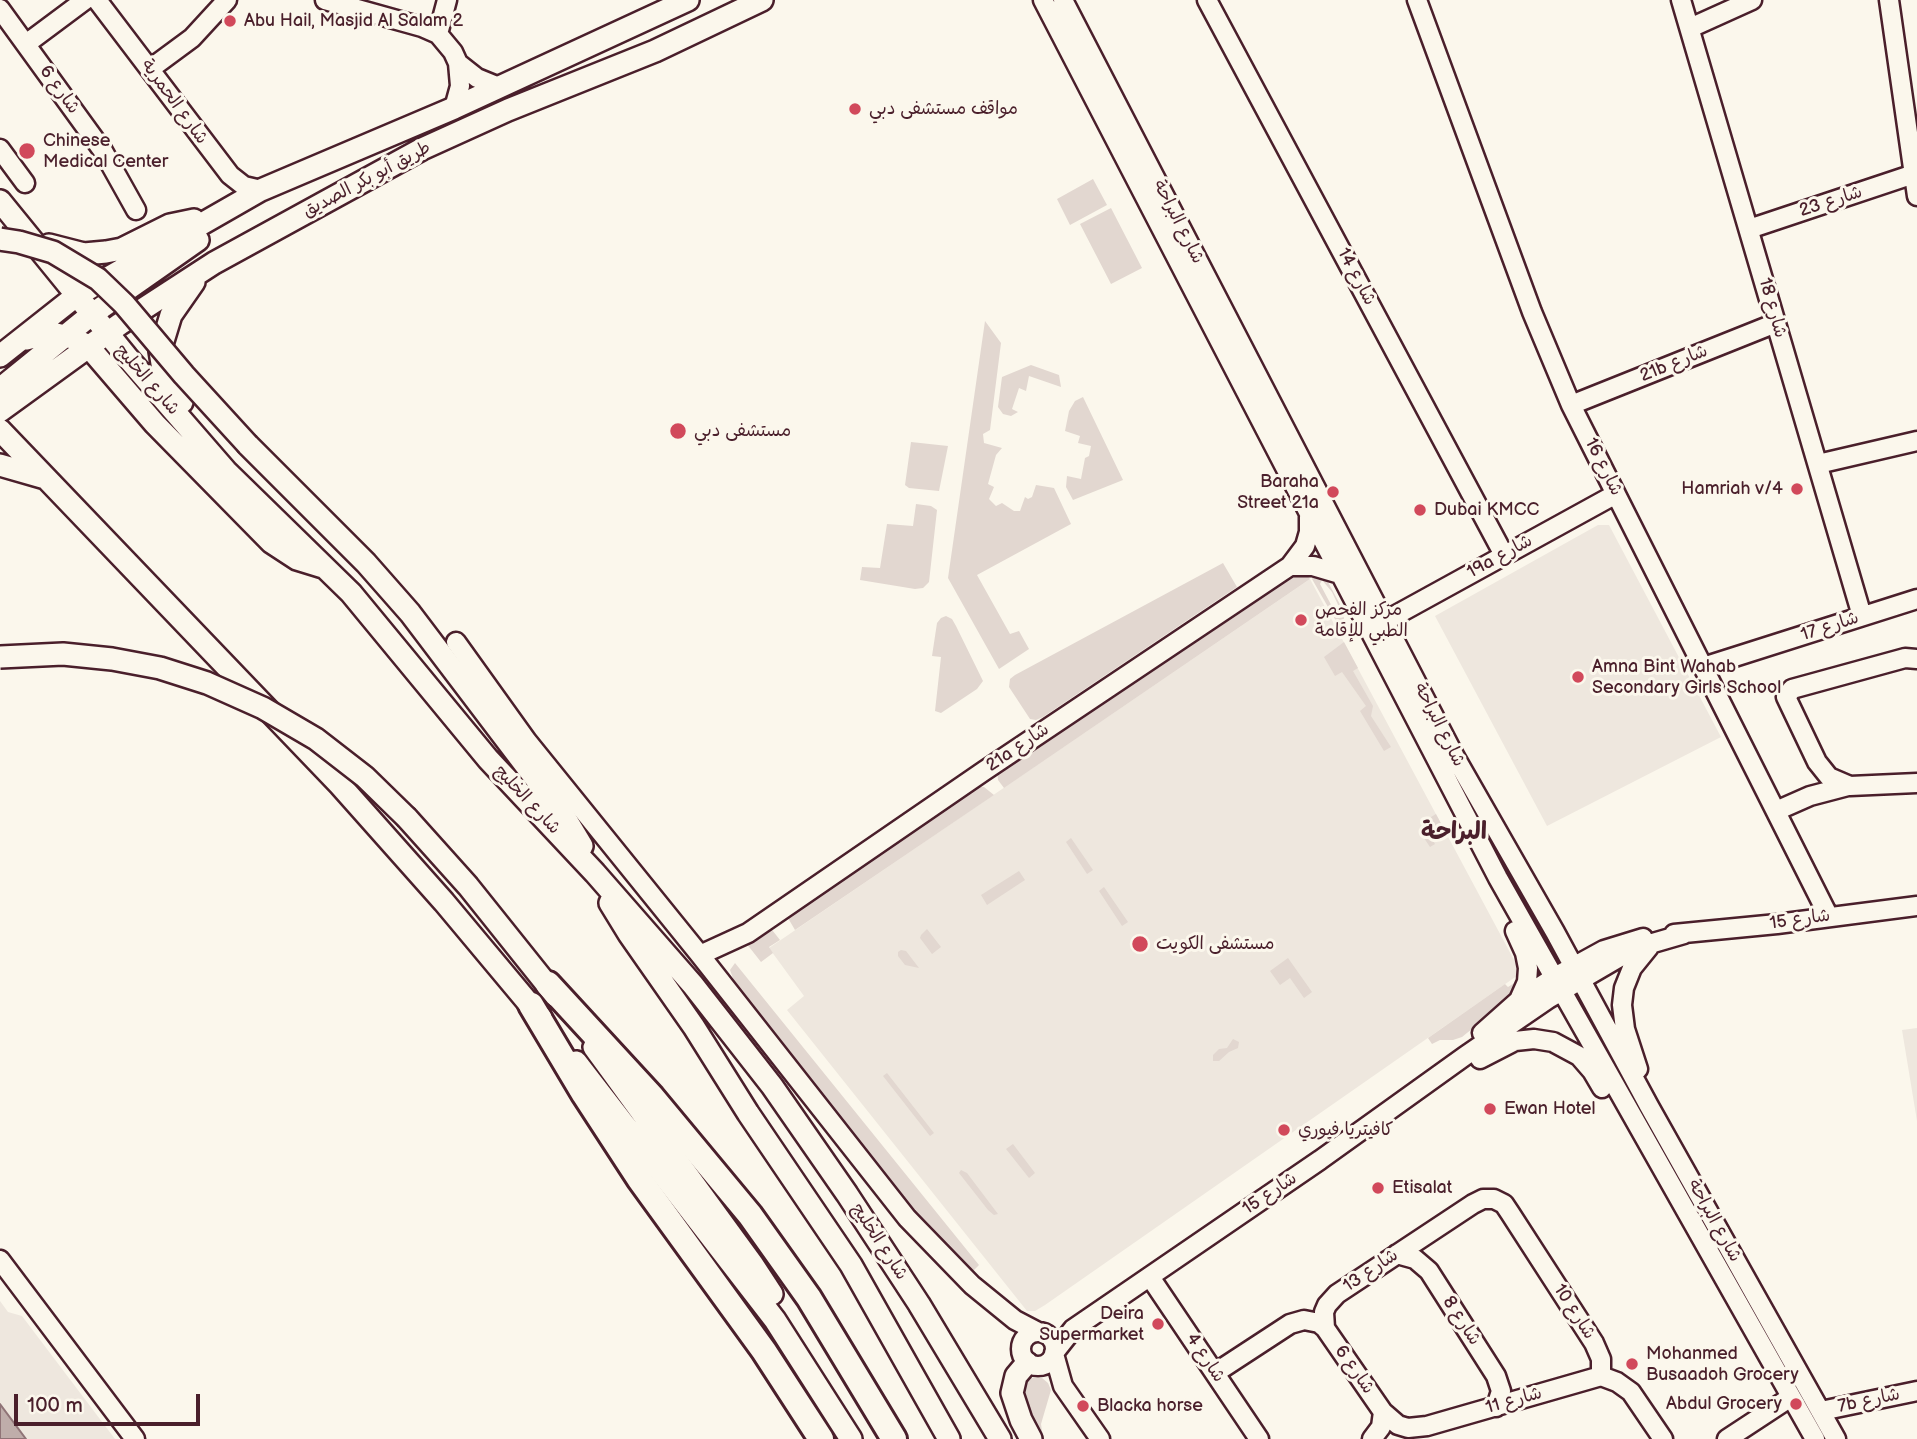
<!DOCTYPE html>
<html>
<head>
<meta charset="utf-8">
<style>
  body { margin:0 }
  #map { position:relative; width:1917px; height:1439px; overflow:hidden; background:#fbf7ec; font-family:"Balsamiq Sans",sans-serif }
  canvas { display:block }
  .scale { position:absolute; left:14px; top:1394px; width:186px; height:32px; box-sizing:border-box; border:4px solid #4a1f2b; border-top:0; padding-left:9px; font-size:21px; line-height:24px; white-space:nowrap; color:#4a1f2b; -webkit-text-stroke:5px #fbf7ec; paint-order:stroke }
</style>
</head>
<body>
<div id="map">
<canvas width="1917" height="1439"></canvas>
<div class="scale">100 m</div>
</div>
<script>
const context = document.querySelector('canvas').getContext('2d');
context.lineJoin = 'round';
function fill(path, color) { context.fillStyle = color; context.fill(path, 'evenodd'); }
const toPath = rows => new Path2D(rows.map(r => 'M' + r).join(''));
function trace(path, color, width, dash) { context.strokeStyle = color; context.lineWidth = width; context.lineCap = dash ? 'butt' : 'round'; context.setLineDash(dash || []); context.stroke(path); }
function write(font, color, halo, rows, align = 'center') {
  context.font = font + ' "Balsamiq Sans","Playpen Sans Arabic",sans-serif'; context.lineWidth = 6; context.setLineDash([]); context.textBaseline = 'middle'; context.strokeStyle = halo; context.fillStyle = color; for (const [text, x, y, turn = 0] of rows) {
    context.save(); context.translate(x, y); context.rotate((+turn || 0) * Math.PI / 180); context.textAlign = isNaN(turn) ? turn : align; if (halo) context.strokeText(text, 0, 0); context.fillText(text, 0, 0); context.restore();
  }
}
fill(toPath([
  [1598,525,1609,525,1721,737,1547,826,1435,616],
  [1310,579,1521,973,1045,1305,1035,1311,1027,1311,787,1010,804,996,769,948],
  [1917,1028,1917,1121,1902,1030],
  [0,1301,8,1312,22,1316,115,1439,26,1439,0,1404]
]), '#eee7de');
fill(toPath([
  [1093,179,1107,205,1070,225,1057,199],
  [1111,208,1142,268,1111,284,1080,224],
  [985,321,1001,343,990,430,983,434,984,443,1002,448,996,455,988,484,994,487,989,499,996,506,1002,503,1014,511,1020,511,1025,497,1028,499,1032,497,1036,485,1054,488,1071,524,977,575,1010,634,1019,631,1029,649,999,669,948,578],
  [1031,365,1059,375,1061,387,1029,376,1026,391,1019,388,1012,409,1018,412,1011,416,1003,414,998,407,1002,377],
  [1083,397,1123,480,1073,500,1066,487,1067,476,1081,479,1085,458,1089,456,1091,446,1078,443,1080,436,1065,431,1069,411,1075,401],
  [911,442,948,446,939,491,909,488,905,485],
  [916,504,931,506,937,510,929,582,923,588,915,589,860,580,862,567,880,568,887,524,913,526],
  [1223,563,1237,587,1043,717,1036,720,1030,719,1009,687,1010,679,1015,675],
  [1285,573,1306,574,1310,579,1004,788,998,780,997,770],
  [1314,574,1324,577,1328,582,1343,610,1344,620,1341,623,1336,621,1312,579],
  [1322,580,1332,592,1341,611,1340,615,1336,614,1320,584],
  [946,616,952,619,956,626,983,681,977,689,941,713,935,711,941,657,932,656,937,623,941,618],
  [1344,642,1358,668,1353,671,1373,706,1371,716,1391,747,1384,751,1360,711,1366,706,1342,672,1335,676,1324,657],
  [972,787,984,787,994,795,795,930,788,918,788,913],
  [1436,814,1445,831,1432,839,1435,844,1430,847,1422,835,1431,829,1426,820],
  [1071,838,1093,870,1087,874,1066,842],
  [1019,871,1025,880,987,905,981,895],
  [1104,887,1128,922,1122,926,1099,891],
  [769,926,780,940,769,947,773,953,761,962,746,943],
  [927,929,941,947,932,954,920,938,921,935],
  [901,950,906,951,919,968,905,965,898,956,898,952],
  [1288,958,1312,992,1304,998,1290,978,1280,985,1270,971],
  [735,963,979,1265,973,1271,917,1216,734,981,730,970],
  [1516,982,1514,995,1462,1037,1453,1040,1440,1040,1432,1044,1428,1038,1505,984,1508,987],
  [1233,1039,1239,1042,1238,1048,1229,1052,1219,1061,1213,1061,1213,1055,1219,1049,1227,1048],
  [887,1073,934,1133,930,1136,883,1076],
  [1013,1144,1035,1173,1029,1178,1006,1149],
  [961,1170,967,1173,998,1214,994,1215,988,1210,959,1173],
  [1029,1378,1042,1378,1048,1383,1051,1390,1041,1424,1043,1439,1037,1439,1020,1387]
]), '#e2d7d0');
const water = toPath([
  [0,1404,26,1439,0,1439,0,1404]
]);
fill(water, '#bfadaa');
trace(water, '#907477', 2);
const minor = toPath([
  [97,0,230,175,244,186,261,190],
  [325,0,422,27,438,34,453,52,458,63,460,86,454,108],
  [1043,0,1498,878,1815,1439],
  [1063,0,1455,757,1555,932,1649,1106,1836,1439],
  [1207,0,1504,555],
  [1417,0,1532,312,1571,405,1829,917],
  [1681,0,1862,616],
  [1889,0,1917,196],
  [0,9,103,151,136,210],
  [1690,28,1752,0],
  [438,34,447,0],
  [26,44,85,0],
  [458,63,477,78,499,87],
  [150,69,192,38,227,0],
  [0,149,25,183],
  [1749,229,1914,174],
  [1571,405,1776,323],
  [1818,464,1917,441],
  [1290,566,1313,566,1340,574],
  [1385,621,1616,494],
  [456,642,527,741,700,955,907,1218,972,1285,1015,1320,1038,1332],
  [1917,659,1905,658,1792,689,1786,697,1817,762,1829,777,1850,786,1917,783],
  [1703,667,1917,599],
  [1776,811,1810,796,1848,786],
  [1515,931,1525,953,1528,968,1527,982,1519,1000],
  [1674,934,1777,924,1917,906],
  [700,955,748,933,984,771,1290,566,1305,546,1309,532,1309,517],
  [1482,1033,1518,1001,1553,978,1604,950,1643,938],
  [1480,1059,1515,1041,1534,1039,1553,1042,1579,1056,1592,1071,1602,1088],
  [1638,1069,1625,1029,1622,1005,1624,988,1632,968,1649,947],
  [1397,1254,1415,1259,1429,1271,1496,1376,1501,1391,1496,1407],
  [0,1260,135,1439],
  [1150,1277,1259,1439],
  [1325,1328,1324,1312,1327,1305,1337,1294,1473,1204,1483,1199,1494,1199,1504,1204,1510,1213,1594,1343,1601,1359,1601,1376],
  '1021 1349a17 17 0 1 1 34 0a17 17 0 1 1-34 0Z',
  [1054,1353,1073,1329,1320,1160,1465,1056,1548,999,1620,957,1653,943,1684,934],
  [1054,1354,1063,1386,1100,1439],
  [1215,1373,1290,1324,1304,1320,1319,1323,1325,1328,1383,1412,1398,1425,1408,1428,1427,1426,1601,1376],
  [1601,1376,1617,1382,1631,1392,1663,1439],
  [1821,1411,1917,1391],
  [1372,1439,1381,1427,1383,1412],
  [1727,1439,1791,1397]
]);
const major = toPath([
  [0,201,127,357,226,471,351,593,488,759,595,873,693,985,772,1086,847,1194,919,1304,1000,1439],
  [49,245,84,254,106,252,122,249,170,225,194,220],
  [26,339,41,335,56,334,73,338,88,346,155,424,271,542,297,559,323,567],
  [0,356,76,296,261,190,454,108,688,0],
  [0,393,6,384,91,315,198,240],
  [182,402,164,376,160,351,171,315,194,282],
  [0,411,120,324,214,263,422,149,508,110,655,51,762,0],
  [0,430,340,785,444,902,541,1018],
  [248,445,366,563,410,613,564,816,582,846],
  [0,465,45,478],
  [407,818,468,886,556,996],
  [610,903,629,934,694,1027,748,1113,851,1265,949,1439],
  [594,1047,753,1265,772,1294],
  [576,1062,775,1320,851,1439],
  [1027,1363,1016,1376,1012,1393,1021,1420,1031,1439]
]);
const highway = toPath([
  [548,984,652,1097,750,1215,809,1298,894,1439],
  [531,1005,584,1094,640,1180,764,1351,821,1439]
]);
trace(minor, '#4a1f2b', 23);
trace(major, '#4a1f2b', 26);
trace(highway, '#4a1f2b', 30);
trace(minor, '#fbf7ec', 18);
trace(major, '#fbf7ec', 21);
trace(highway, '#fbf7ec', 24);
const majorBridge = toPath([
  [0,239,19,242,53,252,98,279,124,304,184,375,248,445],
  [0,657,63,654,112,659,160,668,207,683,263,708,316,739,365,777,407,818]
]);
trace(majorBridge, '#4a1f2b', 26, []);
trace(majorBridge, '#fbf7ec', 21);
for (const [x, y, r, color] of [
  [230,21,7,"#d1495b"],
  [855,109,7,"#d1495b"],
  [27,151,9,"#d1495b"],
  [678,431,9,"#d1495b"],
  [1797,489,7,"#d1495b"],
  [1333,492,7,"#d1495b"],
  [1420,510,7,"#d1495b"],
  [1301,620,7,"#d1495b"],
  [1578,677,7,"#d1495b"],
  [1140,944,9,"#d1495b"],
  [1490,1109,7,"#d1495b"],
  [1284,1130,7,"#d1495b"],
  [1378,1188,7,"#d1495b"],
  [1158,1324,7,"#d1495b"],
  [1632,1364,7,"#d1495b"],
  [1796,1404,7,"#d1495b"],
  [1083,1406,7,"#d1495b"]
]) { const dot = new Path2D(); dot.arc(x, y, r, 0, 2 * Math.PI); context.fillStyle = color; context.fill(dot); trace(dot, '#fbf7ec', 2.5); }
write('18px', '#4a1f2b', '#fbf7ec', [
  ["Abu Hail, Masjid Al Salam 2",244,21],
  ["مواقف مستشفى دبي",869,109],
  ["Chinese",43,141],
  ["Medical Center",43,162],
  ["مستشفى دبي",694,431],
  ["Baraha",1319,482,"right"],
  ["Street 21a",1319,503,"right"],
  ["Hamriah v/4",1783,489,"right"],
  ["Dubai KMCC",1434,510],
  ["مركز الفحص",1315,610],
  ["الطبي للإقامة",1315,631],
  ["Amna Bint Wahab",1592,667],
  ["Secondary Girls School",1592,688],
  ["مستشفى الكويت",1156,944],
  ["Ewan Hotel",1504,1109],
  ["كافيتريا فيوري",1298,1130],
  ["Etisalat",1392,1188],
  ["Deira",1144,1314,"right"],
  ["Supermarket",1144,1335,"right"],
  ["Mohanmed",1646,1354],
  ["Busaadoh Grocery",1646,1375],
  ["Abdul Grocery",1782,1404,"right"],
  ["Blacka horse",1097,1406]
], 'left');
write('18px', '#4a1f2b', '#fbf7ec', [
  ["شارع 6",59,90,54],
  ["شارع الحمرية",174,102,54],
  ["طريق أبو بكر الصديق",367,180,-28],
  ["شارع 23",1831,202,-18],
  ["شارع البراحة",1178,222,63],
  ["شارع 14",1356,277,62],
  ["شارع 18",1772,308,74],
  ["21b شارع",1674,364,-22],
  ["شارع الخليج",147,380,49],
  ["شارع 16",1603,467,63],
  ["19a شارع",1500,557,-29],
  ["شارع 17",1830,627,-18],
  ["شارع البراحة",1439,725,63],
  ["21a شارع",1018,748,-34],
  ["شارع الخليج",527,800,47],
  ["شارع 15",1800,920,-8],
  ["شارع 15",1270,1194,-34],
  ["شارع البراحة",1714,1221,61],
  ["شارع الخليج",879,1242,57],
  ["شارع 13",1371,1271,-34],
  ["شارع 10",1574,1312,57],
  ["شارع 8",1461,1321,57],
  ["شارع 4",1205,1358,56],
  ["شارع 6",1354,1370,55],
  ["شارع 11",1514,1401,-16],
  ["7b شارع",1869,1401,-12]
]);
write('bold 24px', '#4a1f2b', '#fbf7ec', [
  ["البراحة",1454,833]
]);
</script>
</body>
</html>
